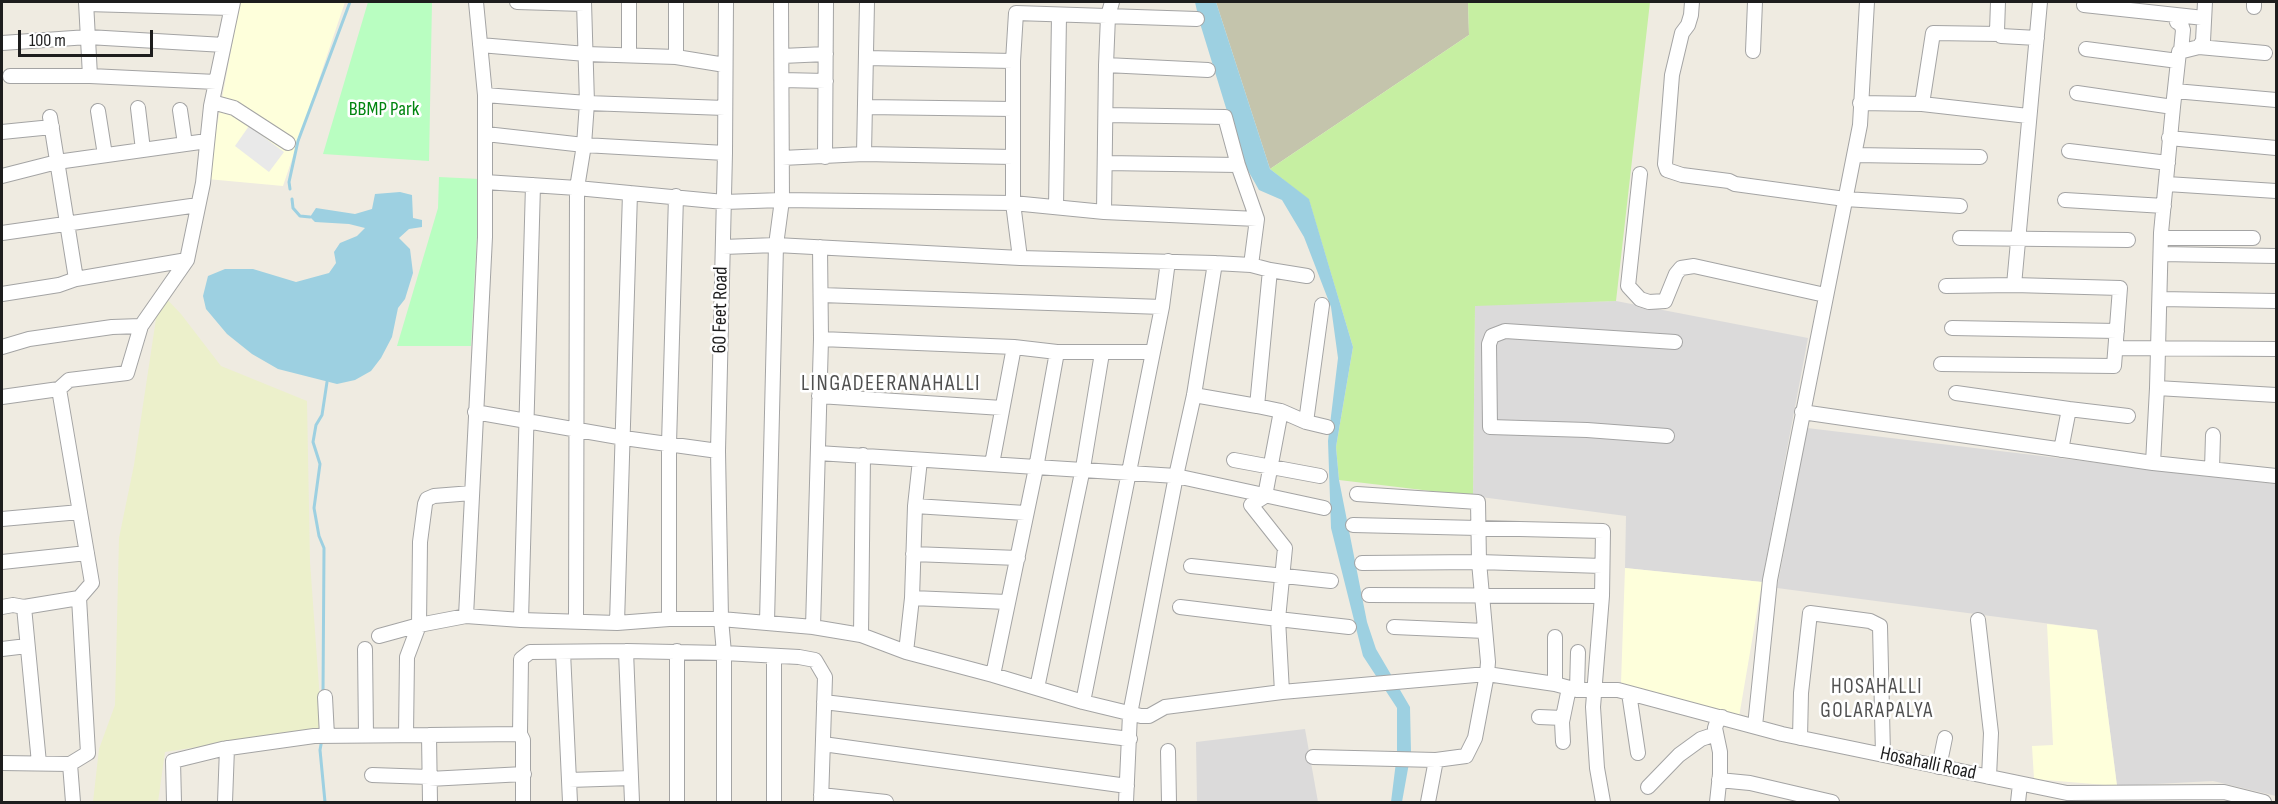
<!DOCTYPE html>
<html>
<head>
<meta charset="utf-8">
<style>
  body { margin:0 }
  #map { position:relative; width:2278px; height:804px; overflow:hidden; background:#efebe1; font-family:"Sofia Sans Condensed",sans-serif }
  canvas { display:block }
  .frame { position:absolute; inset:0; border:3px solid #1d1d1d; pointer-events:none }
  .scale { position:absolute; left:18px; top:30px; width:135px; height:27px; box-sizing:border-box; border:3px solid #1d1d1d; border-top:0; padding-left:8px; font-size:18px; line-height:21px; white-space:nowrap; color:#1d1d1d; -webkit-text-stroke:4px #fff; paint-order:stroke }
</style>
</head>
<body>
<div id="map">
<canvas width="2278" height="804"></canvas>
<div class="frame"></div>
<div class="scale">100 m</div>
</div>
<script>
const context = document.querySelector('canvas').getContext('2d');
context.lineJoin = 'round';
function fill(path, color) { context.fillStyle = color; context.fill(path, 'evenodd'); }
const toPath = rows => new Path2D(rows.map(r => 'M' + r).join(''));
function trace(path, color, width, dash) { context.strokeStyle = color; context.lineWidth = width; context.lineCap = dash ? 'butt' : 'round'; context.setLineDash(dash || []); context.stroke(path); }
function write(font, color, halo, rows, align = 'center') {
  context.font = font + ' "Sofia Sans Condensed",sans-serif'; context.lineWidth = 5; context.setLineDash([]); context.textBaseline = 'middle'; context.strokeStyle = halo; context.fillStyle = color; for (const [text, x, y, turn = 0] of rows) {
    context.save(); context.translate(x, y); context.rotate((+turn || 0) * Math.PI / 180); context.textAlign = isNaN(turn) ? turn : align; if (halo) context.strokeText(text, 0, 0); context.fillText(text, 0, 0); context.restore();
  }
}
fill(toPath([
  [1616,301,1808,338,1762,582,1625,568,1626,516,1473,496,1475,305],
  [1807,428,2276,484,2276,796,2213,781,2117,786,2097,630,1777,588],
  [1305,729,1318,802,1197,802,1196,742]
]), '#dbdada');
fill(toPath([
  [240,2,345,2,283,186,207,179],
  [1625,568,1762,582,1739,717,1621,683],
  [2047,624,2097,630,2117,786,2034,779,2032,746,2053,745]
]), '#feffdb');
fill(toPath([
  [1216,2,1468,2,1469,35,1270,169]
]), '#c4c4ac');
fill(toPath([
  [160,292,181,314,221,366,307,401,310,562,322,728,165,752,158,802,93,802,99,749,115,705,119,538,134,465]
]), '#ecf0cb');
fill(toPath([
  [1468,2,1650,2,1616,301,1475,306,1473,496,1339,480,1336,447,1353,347,1309,200,1270,169,1469,35]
]), '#c6efa2');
fill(toPath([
  [368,2,432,2,429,161,323,154],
  [439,177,480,179,471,346,397,346,438,208]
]), '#b9fec1');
fill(toPath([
  [249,126,284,152,269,172,235,146]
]), '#e9e9e9');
fill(toPath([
  [1195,2,1216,2,1270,169,1309,199,1353,347,1336,447,1339,480,1367,622,1376,649,1410,707,1411,752,1402,802,1391,802,1397,754,1397,708,1363,656,1331,528,1328,441,1338,358,1331,307,1304,237,1282,200,1259,190,1242,160,1199,20],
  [400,192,412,195,413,218,422,220,422,227,409,229,399,238,410,249,413,273,405,299,398,308,392,337,381,358,371,371,355,380,337,384,278,369,252,354,227,334,206,309,203,296,208,276,225,269,253,269,296,282,329,273,336,263,334,252,340,243,357,236,365,228,349,224,315,222,310,217,316,208,355,214,372,209,375,194]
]), '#9dd0e1');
trace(toPath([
  [290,189,289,182,298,141,350,2],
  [292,199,293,208,300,216,310,217],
  [323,693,324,548,319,536,314,508,320,464,313,442,316,425,322,415,327,382],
  [322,739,320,750,325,802]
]), '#9dd0e1', 3);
const minor = toPath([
  [517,2,584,4],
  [1692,2,1691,15,1688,25,1682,33,1672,75,1665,164,1667,170,1682,175,1729,181,1735,184,1845,199,1960,206],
  [1998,2,1997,31,2001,36,2037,38],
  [2205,2,2203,41,2199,47,2179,52,2173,107,2161,233,2157,388,2153,463,2276,476],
  [2254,2,2254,7],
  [86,4,231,8],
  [2084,5,2204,18],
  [2177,22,2181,24,2183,30,2181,51],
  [2,43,88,37,224,45],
  [480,45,586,54,676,57,725,65],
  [2199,47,2265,53],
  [2086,49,2178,61],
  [1753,51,1755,2],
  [629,54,629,2],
  [782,56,826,54],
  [676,57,676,2],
  [866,58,1013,61],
  [1106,65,1208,70],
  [10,76,90,76,86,2],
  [90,76,216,82],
  [782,80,826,81],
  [2175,91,2276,100],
  [2077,93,2173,107],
  [485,95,587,103,725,108],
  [212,102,234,108,288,143],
  [1860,103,1922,104,2028,116],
  [1922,104,1933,33,1999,34],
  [866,107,1013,109],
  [138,108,143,150],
  [180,110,185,144],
  [98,111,105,155],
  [1106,115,1225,117,1238,165,1257,219,1251,265],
  [50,117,76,279,187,260],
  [2,132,52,127],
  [486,134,584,145,725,153],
  [2169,138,2276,148],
  [2069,151,2168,163],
  [864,154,867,2],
  [1854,155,1980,157],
  [825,157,826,2],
  [782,158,864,154,1013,157],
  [1105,163,1238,165],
  [1640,174,1628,286,1640,299,1649,302,1665,301,1676,274,1681,268,1694,266,1825,295],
  [2,176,57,162,207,141],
  [485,182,577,188,724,202,782,200,1013,203,1104,212,1257,219],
  [2167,184,2276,191],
  [2065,200,2164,206],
  [1056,207,1059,16],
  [1104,212,1106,65,1108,16,1112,2],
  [2,233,198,205],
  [1960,238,2128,240],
  [2161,238,2253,238],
  [723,247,776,245,1020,258],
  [2161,254,2276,256],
  [1270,270,1307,276],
  [2014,285,2040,2],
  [2,294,59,285,76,279],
  [821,295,1162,307],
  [2160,299,2276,301],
  [1952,328,2117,331],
  [821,339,1014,347,1057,352,1152,352],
  [2,347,29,339,112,327,141,326],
  [2116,348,2276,349],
  [1941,364,2114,366,2120,288,2014,285,1946,286],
  [2157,388,2276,395],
  [59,389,69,380,127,373,141,326,187,260,203,183,211,106,233,2],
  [1956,393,2069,409,2061,450],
  [1194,395,1257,406,1270,270,1251,265,1215,263,1020,258,1013,203,1013,61,1016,13,1197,19],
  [819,396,1002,408],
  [2,397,59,389,92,583,79,598,88,753,70,764,2,763],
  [1257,406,1281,411,1306,422,1327,427],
  [2069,409,2128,416],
  [1281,411,1265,496,1251,505,1285,548,1278,619,1349,627],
  [475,412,624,438,718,451],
  [1802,412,2153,463],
  [1306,422,1322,305],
  [1667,436,1587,430,1490,427,1489,344,1492,336,1505,331,1675,342],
  [818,453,1176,476,1324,508],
  [1234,460,1320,476],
  [992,464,1014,347],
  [2212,469,2213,435],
  [915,506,1025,513],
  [2,519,80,512],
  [1353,525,1603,531,1602,596,1593,707,1597,768,1603,802],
  [913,554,1018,558],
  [2,562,87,553],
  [1362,563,1479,562,1602,566],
  [1191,566,1331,581],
  [1369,595,1602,596],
  [912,598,1007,602],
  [2,607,13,605,24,607,79,598],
  [24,607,39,763],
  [1180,607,1278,619,1282,692],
  [466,616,485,237,485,95,476,2],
  [669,619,669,444,676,196],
  [521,620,533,185],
  [1978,620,1991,733,1989,777],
  [576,621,577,188,584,145,587,103,584,2],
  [767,622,776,245,782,200,781,2],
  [617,623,630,193],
  [813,627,821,339,820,247],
  [1394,627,1485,631],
  [861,635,863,455],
  [379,636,419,625,466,616,521,620,617,623,669,619,721,619,813,627,861,635,906,652,993,675,1083,702,1141,716,1149,716,1165,707,1282,692,1487,674,1555,684,1577,690,1618,690,1782,734,2067,793,2224,792,2264,802],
  [2,649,27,646],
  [365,649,366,735],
  [626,651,632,802],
  [563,652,570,802],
  [906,652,912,598,915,506,920,460],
  [774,656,774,802],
  [993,675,1036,468,1057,352],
  [1555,684,1555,637],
  [1037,688,1083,468,1102,353],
  [1577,690,1578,652],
  [1629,693,1638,753],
  [325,697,327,736],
  [824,702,1130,739],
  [1083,702,1162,307,1168,261],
  [1539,717,1563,718],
  [1755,726,1770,580,1860,125,1867,2],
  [406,735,407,657,419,625,420,542,425,504,427,499,434,496,472,493],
  [429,735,520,734],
  [1800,738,1801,693,1810,613,1870,621,1880,626,1883,755],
  [1563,742,1562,722,1569,688],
  [823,744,1127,786],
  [1168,751,1169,802],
  [1313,757,1436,760,1466,756,1475,738,1487,674,1488,662,1479,562,1478,502,1357,494],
  [70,764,73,802],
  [1939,767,1945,738],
  [372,775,429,777],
  [429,779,524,774],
  [569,780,631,778],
  [1719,780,1750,783,1832,802],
  [1648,787,1679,755,1701,739,1716,734],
  [821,795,886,802],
  [174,802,173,761,222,749,314,736,429,735,430,802],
  [225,802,227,748],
  [523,802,523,740,520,734,521,659,530,652,626,651,724,653,799,657,815,660,825,677,821,802],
  [677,802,677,651],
  [724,802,724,653,721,619,718,451,725,153,726,2],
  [1126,802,1130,714,1176,476,1194,395,1215,263],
  [1428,802,1436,760],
  [1717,802,1720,774,1720,752,1715,728,1717,722,1722,717],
  [2018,802,2020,784]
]);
trace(minor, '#a4a4a4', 16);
trace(minor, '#fff', 14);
write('20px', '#018510', '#fff', [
  ["BBMP Park",384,110]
]);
write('20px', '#1d1d1d', '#fff', [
  ["60 Feet Road",721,310,-89],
  ["Hosahalli Road",1928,764,12]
]);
context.letterSpacing = '1.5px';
write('21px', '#505050', '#fff', [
  ["HOSAHALLI",1877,688],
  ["GOLARAPALYA",1877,712]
]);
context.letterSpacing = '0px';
context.letterSpacing = '1.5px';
write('22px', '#505050', '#fff', [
  ["LINGADEERANAHALLI",891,384]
]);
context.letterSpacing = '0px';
</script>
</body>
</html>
